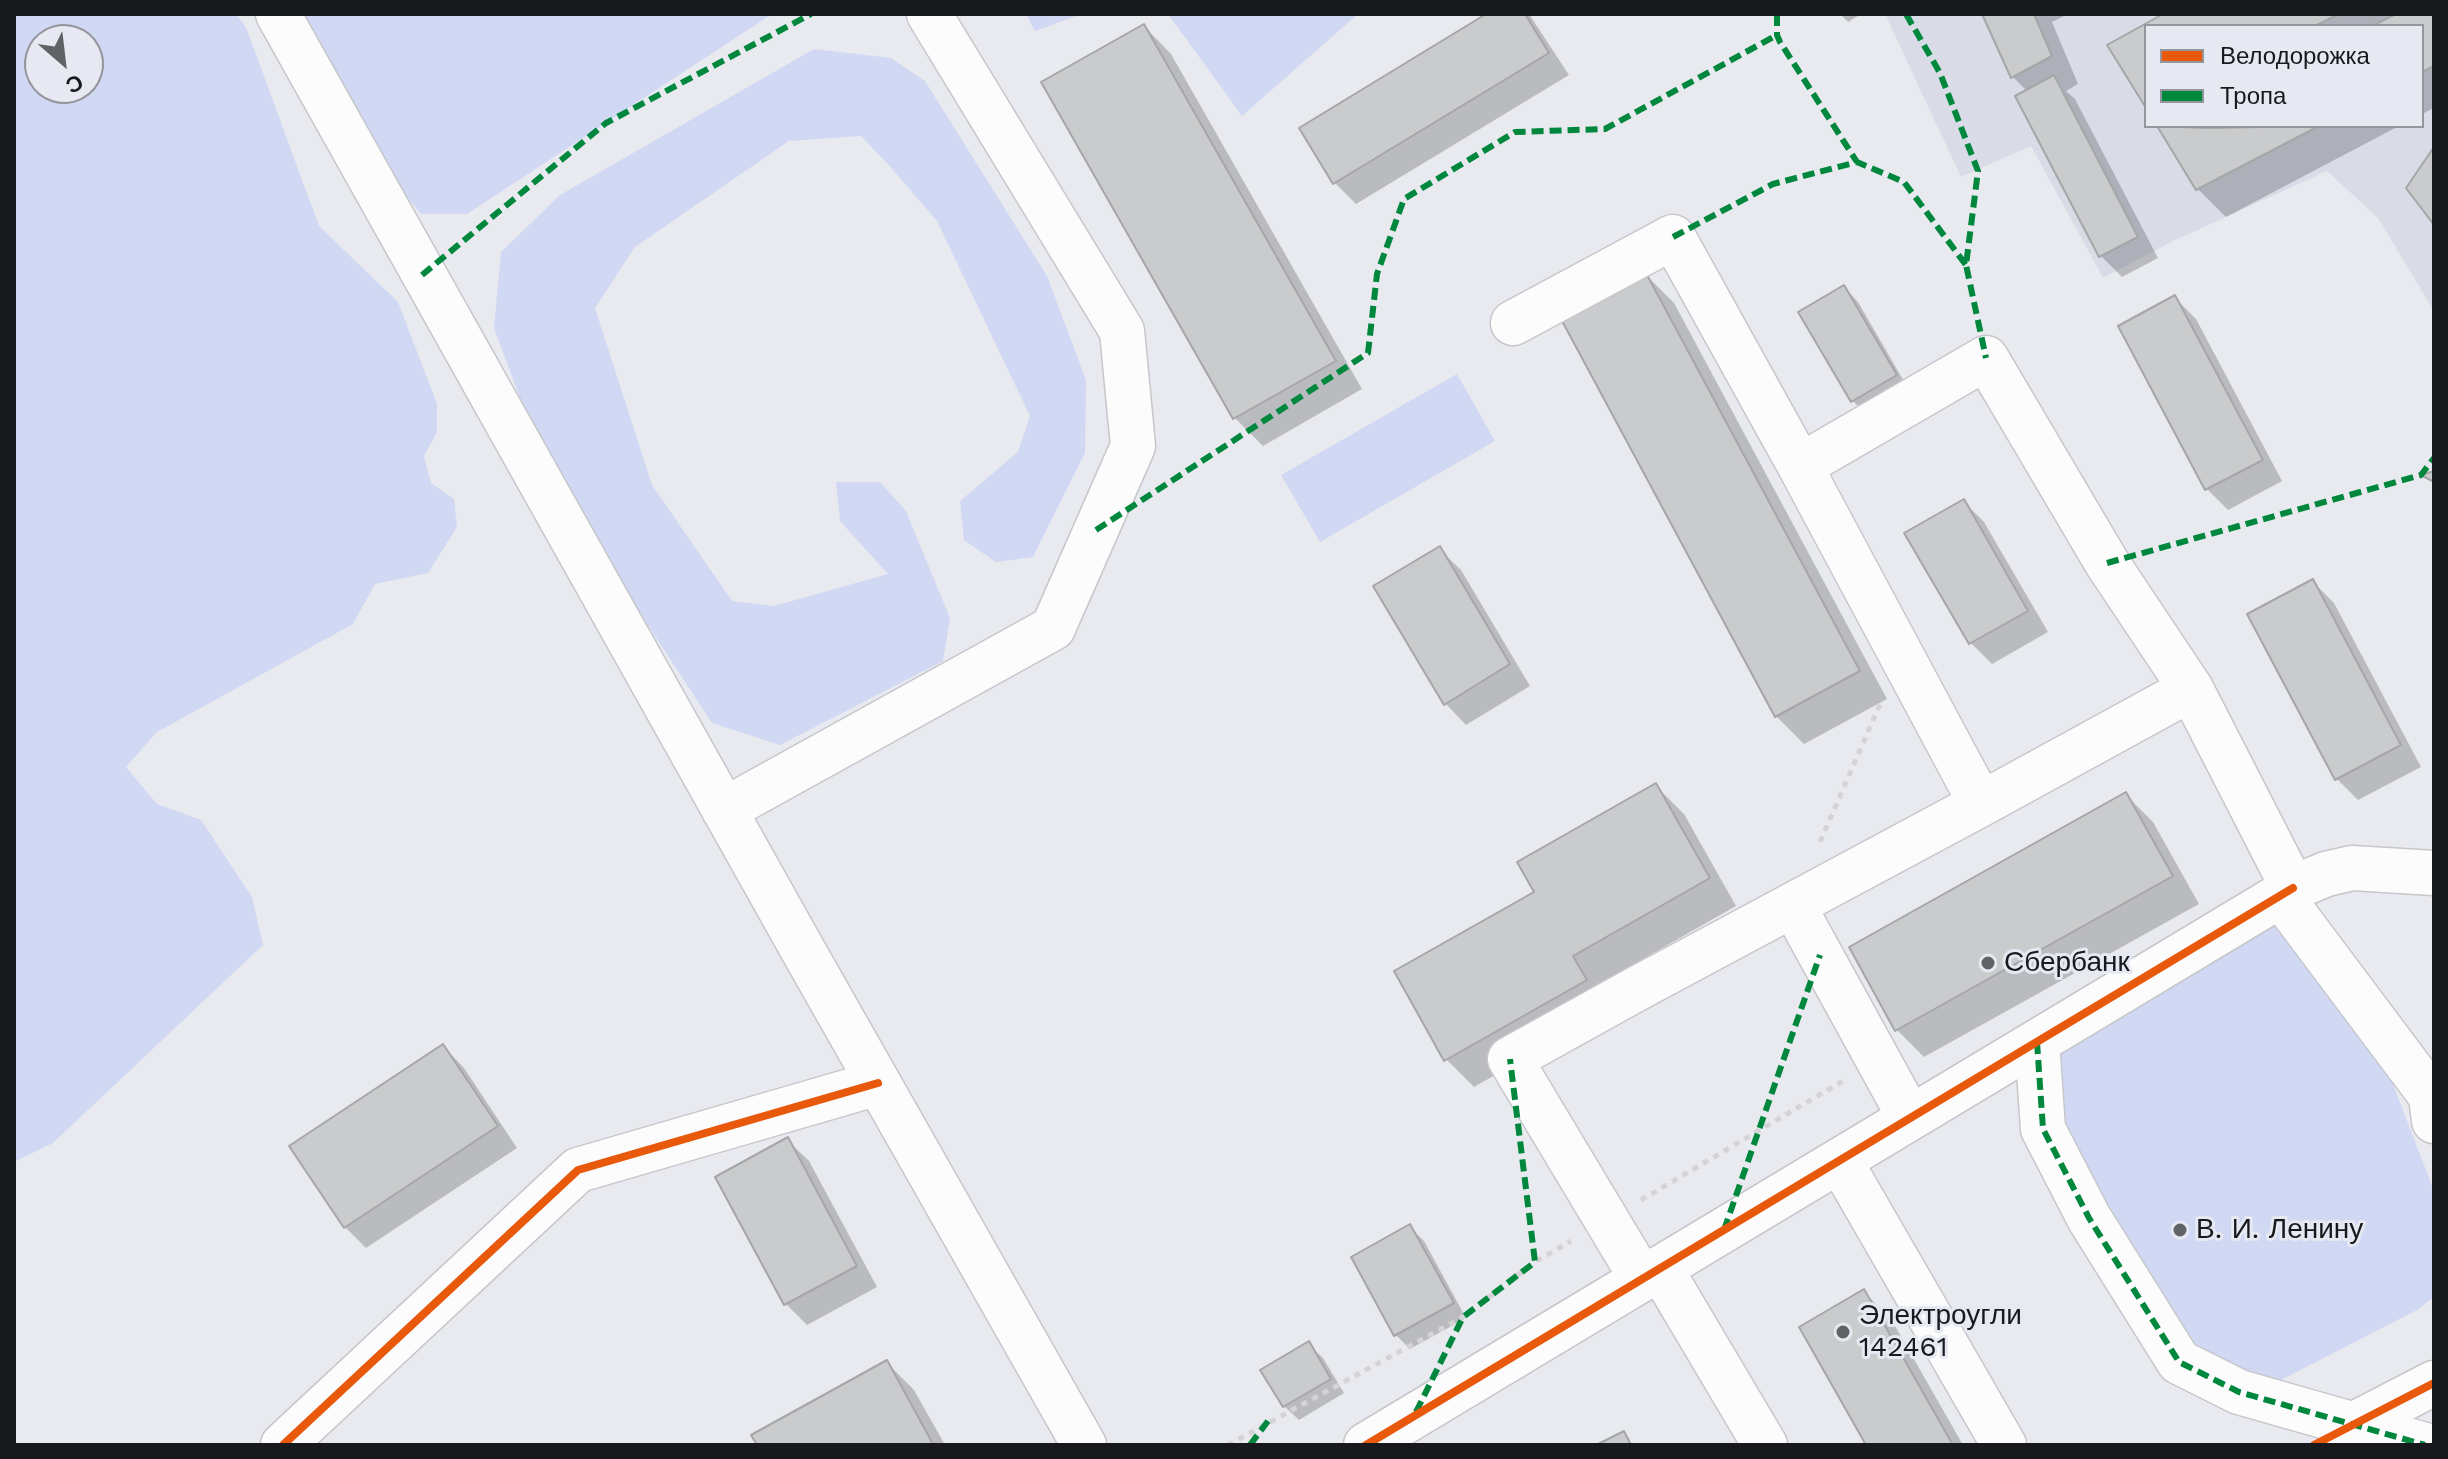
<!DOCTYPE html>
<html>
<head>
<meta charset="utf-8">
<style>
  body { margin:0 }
  #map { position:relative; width:2448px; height:1459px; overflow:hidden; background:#e9eaef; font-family:"Work Sans",sans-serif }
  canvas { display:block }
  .frame { position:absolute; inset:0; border:16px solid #18191c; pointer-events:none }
  .legend { position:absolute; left:2144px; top:24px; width:280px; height:104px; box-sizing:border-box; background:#e6e9f2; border:2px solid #94969c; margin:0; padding:10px 14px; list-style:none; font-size:24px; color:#18191c }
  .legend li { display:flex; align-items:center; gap:16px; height:40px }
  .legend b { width:40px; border:2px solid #94969c }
  .north { position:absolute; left:24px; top:24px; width:80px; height:80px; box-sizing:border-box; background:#e6e9f2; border:2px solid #94969c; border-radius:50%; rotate:152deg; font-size:22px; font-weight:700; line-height:32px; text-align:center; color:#18191c }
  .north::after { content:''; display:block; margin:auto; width:28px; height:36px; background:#616266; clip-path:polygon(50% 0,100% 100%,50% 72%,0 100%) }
</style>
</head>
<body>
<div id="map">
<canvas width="2448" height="1459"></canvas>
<div class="frame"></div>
<ul class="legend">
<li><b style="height:10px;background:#e8590c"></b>Велодорожка</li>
<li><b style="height:10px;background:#00873e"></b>Тропа</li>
</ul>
<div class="north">С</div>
</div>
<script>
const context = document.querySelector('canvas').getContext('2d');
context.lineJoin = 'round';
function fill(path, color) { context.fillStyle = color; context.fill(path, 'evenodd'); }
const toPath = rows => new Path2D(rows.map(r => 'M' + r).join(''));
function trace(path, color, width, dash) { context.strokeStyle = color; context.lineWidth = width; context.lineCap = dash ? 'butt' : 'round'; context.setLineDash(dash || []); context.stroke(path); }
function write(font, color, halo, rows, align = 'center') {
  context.font = font + ' "Work Sans",sans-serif'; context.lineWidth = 6; context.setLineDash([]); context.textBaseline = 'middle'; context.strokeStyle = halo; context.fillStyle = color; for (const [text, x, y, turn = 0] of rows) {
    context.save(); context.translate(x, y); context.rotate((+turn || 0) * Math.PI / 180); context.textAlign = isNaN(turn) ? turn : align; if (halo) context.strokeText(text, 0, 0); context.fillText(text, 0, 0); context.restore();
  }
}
fill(toPath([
  [1885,14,2434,14,2434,311,2378,218,2327,171,2173,241,2103,278,2031,146,1961,177],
  [2146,26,2422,26,2422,126,2146,126]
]), '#d9dce7');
fill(toPath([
  [14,14,236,14,246,27,319,226,398,302,437,404,437,432,424,456,431,483,454,499,457,527,428,573,375,584,353,624,157,732,126,767,157,804,201,820,252,897,263,945,53,1143,14,1162],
  [88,40,88,88,40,88,40,40],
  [300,14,772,14,467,214,421,214,390,176],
  [1026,14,1082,14,1035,31],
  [1168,14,1358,14,1242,116],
  [814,49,891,58,925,81,1047,276,1086,380,1085,453,1033,557,996,562,964,540,960,501,1018,452,1030,416,937,221,887,163,861,136,789,141,635,247,595,308,652,485,732,601,774,606,888,574,840,521,836,482,880,482,906,511,950,618,943,661,780,745,712,723,548,473,494,328,501,252,560,195],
  [1457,374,1495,441,1320,542,1281,475],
  [2267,918,2326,970,2381,1053,2434,1191,2434,1297,2417,1310,2252,1395,2177,1344,2055,1127,2051,1047]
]), '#d0d8f3');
fill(toPath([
  [1490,14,1529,14,1569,75,1356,204,1335,183],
  [1840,14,1861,14,1848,22],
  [1984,14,2068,14,2052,22,2078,84,2066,91,2075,99,2158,258,2122,277,2101,256,2018,97,2028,92,2013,77],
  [2167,14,2434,14,2434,108,2422,114,2422,26,2146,26],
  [1144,26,1171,54,1362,389,1263,446,1235,418,1044,83],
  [2159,126,2399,126,2226,217,2198,189],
  [1646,275,1674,303,1887,699,1804,744,1776,716],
  [1844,287,1858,302,1909,390,1867,415,1853,401],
  [2175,298,2196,319,2282,481,2228,510,2207,489],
  [1963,501,1984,522,2048,632,1992,664,1971,643,1907,533],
  [1439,549,1461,570,1530,686,1466,725,1445,703],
  [2313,582,2334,603,2421,767,2358,800,2337,779,2250,615],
  [1656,786,1684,814,1736,906,1599,984,1613,1008,1474,1087,1446,1059,1537,893],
  [2126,795,2153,822,2199,904,1924,1057,1897,1030],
  [443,1046,464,1068,517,1148,366,1248,345,1227],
  [787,1140,809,1161,877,1287,807,1325,785,1303],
  [1410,1227,1424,1241,1466,1318,1410,1349,1396,1335,1353,1258],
  [1864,1292,1891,1319,1963,1445,1869,1445],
  [1308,1344,1323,1358,1344,1393,1299,1420,1284,1406],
  [887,1363,914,1390,945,1445,759,1445,754,1435]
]), '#0003');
const building = toPath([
  [1486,14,1525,14,1549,53,1333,184,1299,128,1486,14],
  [1982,14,2034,14,2052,56,2011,78,1982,14],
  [2163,14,2339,14,2315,26,2146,26,2146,108,2107,45,2163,14],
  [2396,14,2432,14,2434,19,2434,66,2422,72,2422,26,2372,26,2396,14],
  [1144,24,1336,361,1233,419,1041,82,1144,24],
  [2054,75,2138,237,2099,257,2015,96,2054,75],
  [2157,126,2206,128,2319,126,2196,190,2157,126],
  [2434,147,2434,225,2406,188,2434,147],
  [1646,273,1860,671,1775,717,1561,319,1646,273],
  [1844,285,1897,375,1851,402,1798,312,1844,285],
  [2175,295,2263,460,2205,490,2118,326,2175,295],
  [2434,471,2434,482,2421,475,2434,471],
  [1964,499,2028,611,1969,644,1904,533,1964,499],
  [1440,546,1510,664,1444,705,1373,586,1440,546],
  [2313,579,2401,745,2335,780,2247,614,2313,579],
  [1656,783,1710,878,1573,956,1587,980,1444,1061,1394,971,1534,892,1517,862,1656,783],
  [2126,792,2173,876,1895,1031,1849,947,2126,792],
  [443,1044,498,1126,344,1228,289,1146,443,1044],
  [788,1137,857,1266,784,1305,715,1177,788,1137],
  [1410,1224,1454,1303,1394,1336,1351,1257,1410,1224],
  [1864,1289,1953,1445,1866,1445,1799,1327,1864,1289],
  [1309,1341,1331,1379,1283,1407,1260,1370,1309,1341],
  [887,1360,933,1444,757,1445,751,1435,887,1360],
  [1624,1431,1631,1445,1596,1445,1624,1431]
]);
fill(building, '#cacbcc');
trace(building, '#a5a6a7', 2);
const minor = toPath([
  [278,14,804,952,1084,1445],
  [1513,323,1673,237,1800,466],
  [2191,689,2293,888],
  [724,810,1053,628,1133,446,1122,331,929,14],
  [2281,896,2431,1096,2434,1121],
  [1793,905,1910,1118],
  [2037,1042,2043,1129,2089,1218,2179,1362,2239,1392,2425,1445],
  [1840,1161,2004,1445],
  [1660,1268,1765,1445],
  [1642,1279,1510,1059,1638,988,1981,804,2191,689,2107,563,1986,358,1800,466,1981,804],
  [2341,1431,2434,1383],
  [283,1445,578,1170,878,1083],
  [1366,1445,2293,888,2326,874,2352,868,2434,873]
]);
trace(minor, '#c6c7cb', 47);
trace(toPath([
  [1820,842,1880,704],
  [1641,1200,1843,1081],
  [1228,1445,1463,1317,1535,1262,1571,1241]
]), '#d4d4d6', 5, [6, 6]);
trace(minor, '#fcfcfd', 44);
trace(toPath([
  [1777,14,1777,35,1780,42,1857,162],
  [1906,14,1940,73,1978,171,1966,265,1986,358],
  [1673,237,1773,184,1857,162,1904,182,1966,265],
  [422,275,606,123,811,14],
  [1096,530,1368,353,1377,274,1404,199,1515,132,1605,129,1777,35],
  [2107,563,2421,475,2434,458],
  [2037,1042,2043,1129,2089,1218,2179,1362,2239,1392,2425,1445],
  [1724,1230,1820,955],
  [1416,1412,1463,1317,1535,1262,1510,1059],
  [1250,1445,1268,1421]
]), '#00873e', 6, [12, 6]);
trace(toPath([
  [283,1445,578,1170,878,1083],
  [1366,1445,2293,888],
  [2314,1445,2434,1383]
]), '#e8590c', 8);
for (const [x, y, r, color] of [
  [1988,963,8,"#616266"],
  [2180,1230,8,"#616266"],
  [1843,1332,8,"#616266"]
]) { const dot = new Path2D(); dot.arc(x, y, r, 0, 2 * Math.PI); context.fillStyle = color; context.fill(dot); trace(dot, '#e6e9f2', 3); }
write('28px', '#18191c', '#e6e9f2', [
  ["Сбербанк",2004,963],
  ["В. И. Ленину",2196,1230],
  ["Электроугли",1859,1316],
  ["142461",1859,1348]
], 'left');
</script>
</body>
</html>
